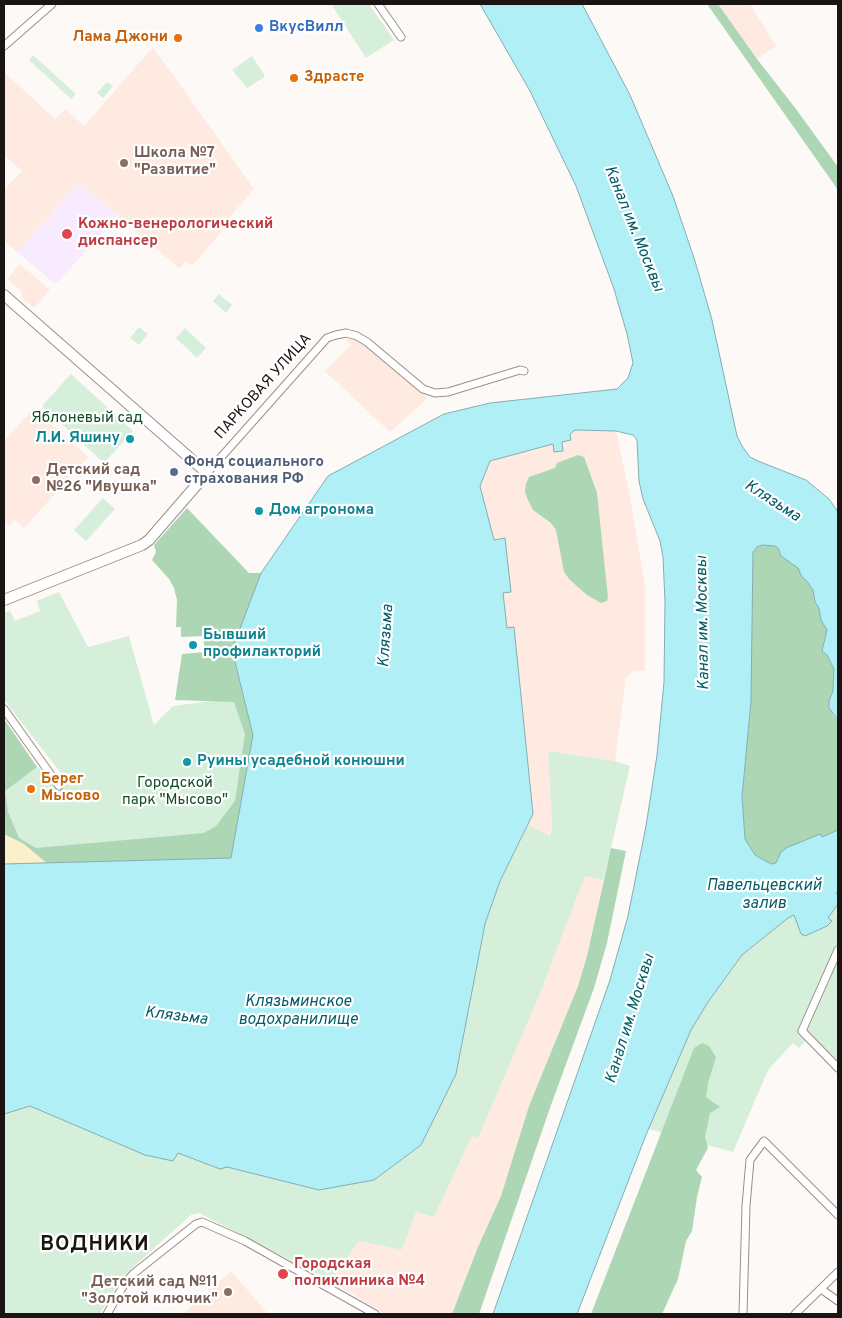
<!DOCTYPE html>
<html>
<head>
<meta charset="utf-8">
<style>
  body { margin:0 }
  #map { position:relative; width:842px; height:1318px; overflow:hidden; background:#fdf9f7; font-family:Overpass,sans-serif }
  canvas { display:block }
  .frame { position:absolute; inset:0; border:5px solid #1a1412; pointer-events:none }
</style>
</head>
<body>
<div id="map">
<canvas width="842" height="1318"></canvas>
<div class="frame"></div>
</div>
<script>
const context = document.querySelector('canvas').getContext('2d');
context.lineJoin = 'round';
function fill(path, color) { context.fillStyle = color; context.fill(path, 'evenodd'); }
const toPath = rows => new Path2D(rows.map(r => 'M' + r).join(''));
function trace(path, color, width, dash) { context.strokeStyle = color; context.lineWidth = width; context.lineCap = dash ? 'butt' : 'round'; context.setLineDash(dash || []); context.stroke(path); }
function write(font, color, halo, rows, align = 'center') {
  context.font = font + ' Overpass,sans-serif'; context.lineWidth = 4.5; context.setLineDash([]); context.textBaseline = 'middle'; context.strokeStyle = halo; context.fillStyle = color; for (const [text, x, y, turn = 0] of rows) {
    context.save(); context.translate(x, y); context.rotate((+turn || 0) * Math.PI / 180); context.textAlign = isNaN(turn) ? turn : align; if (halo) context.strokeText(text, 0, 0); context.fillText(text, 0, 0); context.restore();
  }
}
fill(toPath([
  [718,4,750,4,776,46,757,59],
  [153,47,254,189,228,219,229,223,192,266,186,261,180,269,79,183,17,252,4,240,4,190,22,171,4,155,4,72,55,119,65,109,84,126],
  [20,264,50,290,34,308,22,298,21,291,7,279],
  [345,339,355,339,364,343,428,398,390,432,325,371,351,345],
  [34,408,88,457,24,528,14,520,9,526,4,522,4,441],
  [575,430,616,431,629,492,645,587,645,670,632,672,626,677,615,761,548,751,552,826,549,836,528,825,533,814,514,628,507,628,503,593,510,592,505,538,494,540,480,486,490,461,553,444,563,450,562,442],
  [585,876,603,880,587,956,578,986,529,1106,501,1196,478,1247,452,1314,385,1314,331,1281,359,1241,402,1250,416,1212,434,1217,472,1136,478,1138,541,991],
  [231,1271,268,1314,183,1314]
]), '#feeae0');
fill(toPath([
  [79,183,117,216,58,282,54,283,17,252]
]), '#f8ebff');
fill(toPath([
  [331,4,369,4,394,40,366,58],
  [33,55,76,94,71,99,29,60],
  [252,56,265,76,263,78,247,88,232,70],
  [107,82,113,86,103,98,97,93],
  [219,294,232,305,226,313,213,301],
  [139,327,148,334,139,345,130,338],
  [185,328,206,348,197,358,176,338],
  [71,374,133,431,104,463,42,406],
  [103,498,115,509,86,541,74,530],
  [59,592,88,647,129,636,154,725,173,706,244,697,253,735,231,858,4,864,4,719,37,767,71,786,4,700,4,613,10,611,15,621,40,611,37,601],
  [548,751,615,761,630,766,611,848,603,880,585,876,541,991,478,1138,472,1136,434,1217,416,1212,402,1250,359,1241,331,1281,199,1213,191,1215,122,1277,100,1314,4,1314,4,1114,20,1107,30,1106,178,1153,220,1169,456,1074,485,924,500,881,528,825,550,836,552,826],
  [838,892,838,1074,805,1041,799,1048,793,1043,768,1070,733,1152,649,1129,691,1030,708,1002,742,955,788,918]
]), '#d6efda');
fill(toPath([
  [707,4,718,4,757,59,796,109,838,167,838,190],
  [578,455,584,457,597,493,608,598,607,601,601,603,587,595,570,580,564,572,556,530,551,523,533,510,527,498,525,491,526,484,529,477,555,468,557,463],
  [187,508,249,573,261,573,232,650,253,735,231,858,4,864,4,719,37,767,5,791,8,812,19,838,36,848,204,833,216,826,235,801,245,734,234,702,175,700,182,654,205,652,203,636,181,637,181,627,176,627,177,600,174,588,169,579,152,560,156,552,154,545],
  [762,545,775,546,778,548,781,556,799,568,802,577,807,581,813,590,815,602,819,608,821,620,827,630,822,651,827,655,834,669,833,691,829,701,833,715,838,720,838,830,821,837,820,835,781,852,776,863,771,864,755,855,745,839,742,797,751,701,751,561,753,552,757,547],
  [611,848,626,851,607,943,594,988,551,1105,479,1314,452,1314,478,1247,501,1196,529,1106,578,986,587,956],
  [702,1043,709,1046,716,1057,708,1083,706,1097,720,1107,710,1113,705,1137,708,1148,696,1170,702,1177,697,1197,692,1231,686,1241,678,1279,662,1314,591,1314,694,1048]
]), '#add6b5');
fill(toPath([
  [4,834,24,844,47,863,4,864]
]), '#faf0cb');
const water = toPath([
  [480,4,582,4,630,95,673,196,695,261,712,320,737,436,742,446,750,457,758,461,806,480,829,499,838,512,838,720,829,708,829,701,833,691,834,669,827,655,822,651,827,630,821,620,819,608,815,602,813,590,807,581,802,577,798,568,781,556,778,548,775,546,762,545,757,547,753,552,751,701,742,797,745,839,755,855,771,864,776,863,781,852,786,848,820,834,822,837,838,830,838,892,836,893,838,896,838,904,828,918,832,921,827,926,805,936,801,934,794,915,788,918,742,955,708,1002,691,1030,646,1135,577,1314,493,1314,610,980,628,916,646,826,657,755,664,682,665,602,663,557,660,541,643,499,639,481,637,440,633,435,616,431,575,430,570,434,571,440,562,442,563,451,554,452,553,444,490,461,480,486,494,540,505,538,511,592,503,593,507,628,514,627,533,814,500,881,485,924,456,1074,421,1145,374,1180,319,1190,227,1167,220,1169,178,1153,173,1161,145,1155,30,1106,4,1114,4,864,231,858,253,735,232,650,261,573,328,476,444,414,490,403,617,389,628,378,633,363,627,334,614,289,576,186,530,91,480,4]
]);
fill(water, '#b1eff7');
trace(water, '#84adb2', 1);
const street = toPath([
  [378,4,401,37],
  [4,46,52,4],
  [207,473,327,338,336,335,346,333,357,336,367,342,423,389,435,393,448,392,520,370,524,371],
  [4,709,59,786],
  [838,950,802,1031,838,1068],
  [821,1289,838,1301],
  [107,1314,125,1283,133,1274,196,1224,202,1222,245,1241,375,1314],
  [743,1314,746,1206,750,1160,764,1141,838,1215],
  [795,1314,838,1272]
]);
const secondary = toPath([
  [4,295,207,473,149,540,142,545,4,600]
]);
trace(street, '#9e8f87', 9);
trace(secondary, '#9e8f87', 12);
trace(street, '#fff', 7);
trace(secondary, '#fff', 10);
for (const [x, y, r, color] of [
  [259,28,5,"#3f7fe0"],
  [178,38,5,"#e8710a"],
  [294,78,5,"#e8710a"],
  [124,163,5,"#8d6e63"],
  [67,234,6,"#e0444e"],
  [130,439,5,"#0f9aa8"],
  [174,472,5,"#5c6f8a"],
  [36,480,5,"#8d6e63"],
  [259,511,5,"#0f9aa8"],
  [193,645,5,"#0f9aa8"],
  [187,762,5,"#0f9aa8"],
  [31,789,5,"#e8710a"],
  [283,1274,6,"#e0444e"],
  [228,1292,5,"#8d6e63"]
]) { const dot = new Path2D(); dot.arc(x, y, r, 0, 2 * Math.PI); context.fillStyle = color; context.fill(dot); trace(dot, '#fff', 2); }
write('bold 15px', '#366cbe', '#fff', [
  ["ВкусВилл",269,28]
], 'left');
write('bold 15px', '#c56008', '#fff', [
  ["Лама Джони",168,38,"right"],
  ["Здрасте",304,78],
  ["Берег",41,780],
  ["Мысово",41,797]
], 'left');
write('bold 15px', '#785e54', '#fff', [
  ["Школа №7",134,154],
  ["\"Развитие\"",134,171],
  ["Детский сад",46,471],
  ["№26 \"Ивушка\"",46,488],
  ["Детский сад №11",218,1283,"right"],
  ["\"Золотой ключик\"",218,1300,"right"]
], 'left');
write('bold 15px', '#be3a42', '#fff', [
  ["Кожно-венерологический",78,225],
  ["диспансер",78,242],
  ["Городская",294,1265],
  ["поликлиника №4",294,1282]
], 'left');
write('15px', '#1a1412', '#fff', [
  ["ПАРКОВАЯ УЛИЦА",264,387,-48]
]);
write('15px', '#104f25', '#fff', [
  ["Яблоневый сад",87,419],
  ["Городской",175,784],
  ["парк \"Мысово\"",175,801]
]);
write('bold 15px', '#0d838f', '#fff', [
  ["Л.И. Яшину",120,439,"right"],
  ["Дом агронома",269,511],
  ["Бывший",203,636],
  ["профилакторий",203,653],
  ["Руины усадебной конюшни",197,762]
], 'left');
write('bold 15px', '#4e5e75', '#fff', [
  ["Фонд социального",184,463],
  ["страхования РФ",184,480]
], 'left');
write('italic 16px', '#025d66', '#fff', [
  ["Канал им. Москвы",633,229,68],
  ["Клязьма",772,502,33],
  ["Канал им. Москвы",704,623,-91],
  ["Клязьма",387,636,-86],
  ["Павельцевский",764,887],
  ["залив",764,905],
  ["Клязьминское",298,1003],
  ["водохранилище",298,1021],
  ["Клязьма",176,1017,7],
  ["Канал им. Москвы",631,1019,-73]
]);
context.letterSpacing = '1px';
write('bold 20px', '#1a1412', '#fff', [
  ["ВОДНИКИ",95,1246]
]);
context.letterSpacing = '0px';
</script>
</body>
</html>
